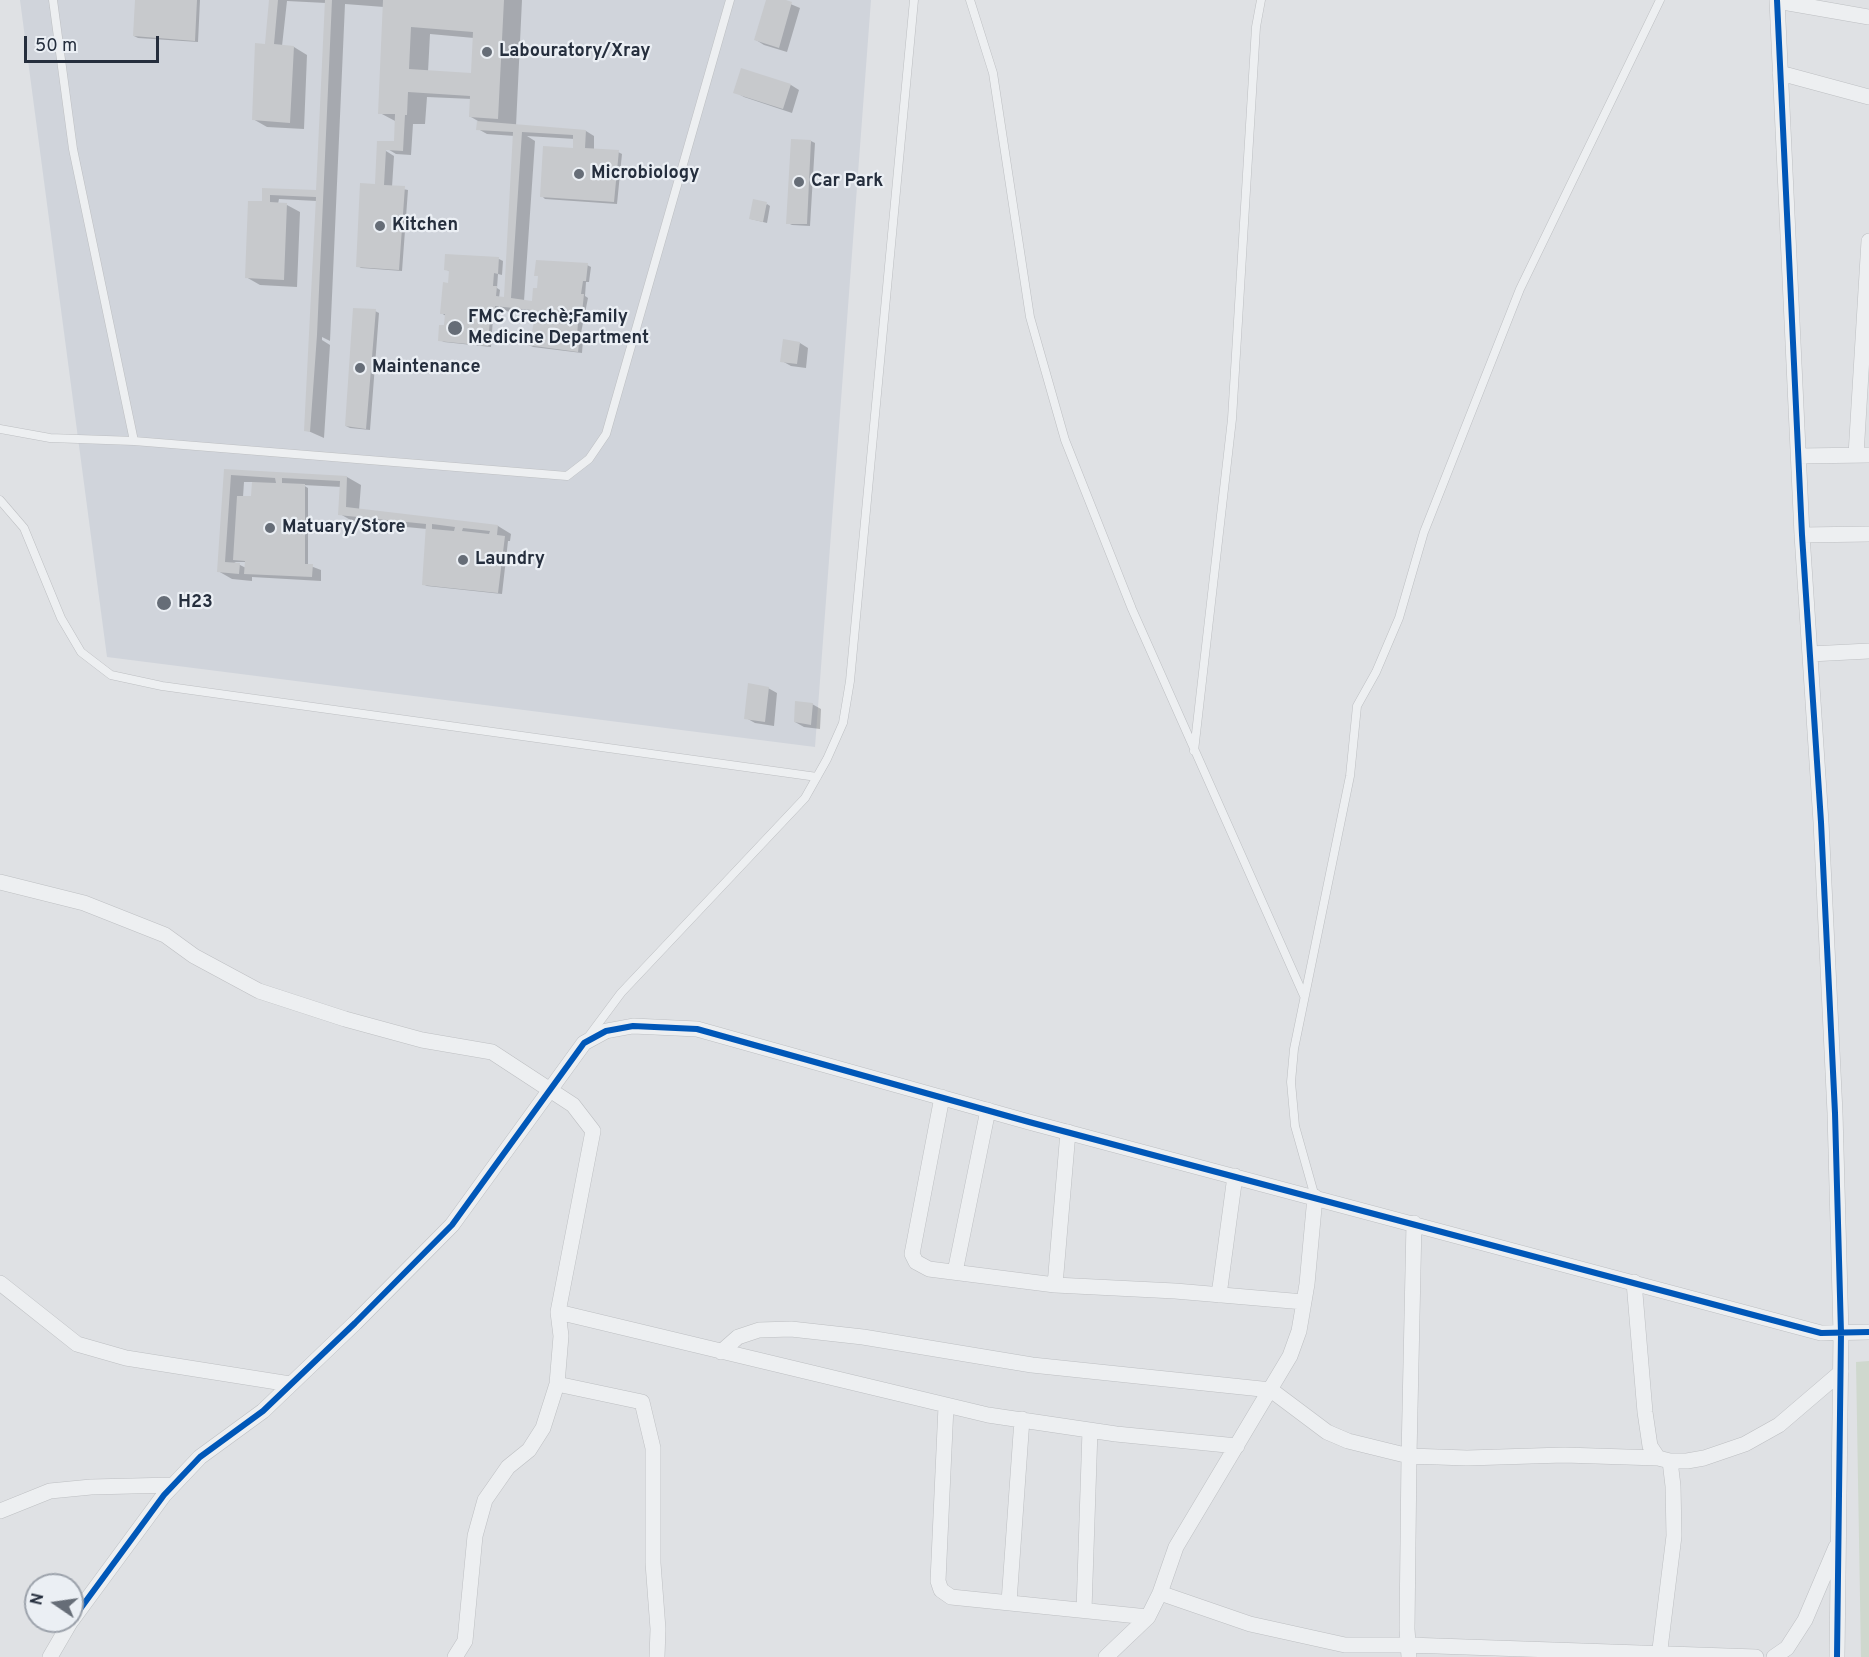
<!DOCTYPE html>
<html>
<head>
<meta charset="utf-8">
<style>
  body { margin:0 }
  #map { position:relative; width:1869px; height:1657px; overflow:hidden; background:#dfe1e4; font-family:Overpass,sans-serif }
  canvas { display:block }
  .north { position:absolute; left:24px; top:1573px; width:60px; height:60px; box-sizing:border-box; background:#ebeff4; border:2px solid #9ca2ab; border-radius:50%; rotate:283deg; font-size:16px; font-weight:700; line-height:24px; text-align:center; color:#252e3d }
  .north::after { content:''; display:block; margin:auto; width:21px; height:27px; background:#666d77; clip-path:polygon(50% 0,100% 100%,50% 72%,0 100%) }
  .scale { position:absolute; left:24px; top:36px; width:135px; height:27px; box-sizing:border-box; border:3px solid #252e3d; border-top:0; padding-left:8px; font-size:18px; line-height:21px; white-space:nowrap; color:#252e3d; -webkit-text-stroke:4px #ebeff4; paint-order:stroke }
</style>
</head>
<body>
<div id="map">
<canvas width="1869" height="1657"></canvas>
<div class="north">N</div>
<div class="scale">50 m</div>
</div>
<script>
const context = document.querySelector('canvas').getContext('2d');
context.lineJoin = 'round';
function fill(path, color) { context.fillStyle = color; context.fill(path, 'evenodd'); }
const toPath = rows => new Path2D(rows.map(r => 'M' + r).join(''));
function trace(path, color, width, dash) { context.strokeStyle = color; context.lineWidth = width; context.lineCap = dash ? 'butt' : 'round'; context.setLineDash(dash || []); context.stroke(path); }
function write(font, color, halo, rows, align = 'center') {
  context.font = font + ' Overpass,sans-serif'; context.lineWidth = 4.5; context.setLineDash([]); context.textBaseline = 'middle'; context.strokeStyle = halo; context.fillStyle = color; for (const [text, x, y, turn = 0] of rows) {
    context.save(); context.translate(x, y); context.rotate((+turn || 0) * Math.PI / 180); context.textAlign = isNaN(turn) ? turn : align; if (halo) context.strokeText(text, 0, 0); context.fillText(text, 0, 0); context.restore();
  }
}
fill(toPath([
  [20,0,871,0,815,747,107,657]
]), '#d0d4db');
fill(toPath([
  [1869,1361,1869,1657,1861,1657,1856,1362]
]), '#cfd8ce');
fill(toPath([
  [136,0,200,0,198,42,138,38,134,36],
  [271,0,522,0,516,126,586,131,594,136,594,151,618,152,622,154,617,204,545,199,542,196,579,150,575,139,527,136,535,141,524,301,533,302,538,290,540,277,536,275,587,265,591,267,589,282,586,282,585,296,588,298,580,338,583,340,582,353,533,347,529,345,534,333,535,322,532,320,532,315,510,313,499,306,497,319,493,318,491,347,444,342,440,340,446,327,446,316,441,313,449,285,450,272,446,269,446,256,499,259,503,261,502,275,498,274,497,288,500,290,499,298,505,299,515,136,487,134,478,129,478,121,471,117,472,99,427,97,425,124,413,124,411,155,396,154,386,148,386,151,394,156,392,187,408,190,402,271,361,268,358,266,382,186,379,142,396,143,397,122,380,113,384,7,345,4,330,341,322,337,322,340,330,345,324,438,306,430,317,201,279,199,278,204,287,205,300,212,297,287,260,285,246,277,268,203,264,189,317,191,326,3,287,1,282,46,294,47,307,55,304,129,267,127,253,119,271,46],
  [430,34,474,38,473,75,428,72],
  [767,0,781,0,800,8,787,52,764,45,756,40],
  [791,85,799,90,792,113,744,97,735,92],
  [811,141,815,143,810,226,792,225,788,223],
  [767,204,770,206,767,223,751,219],
  [375,311,379,313,370,430,350,428,346,426],
  [800,343,808,348,806,368,791,366,782,361],
  [225,470,347,477,361,485,359,510,498,526,511,534,510,541,508,541,502,594,427,586,423,584,427,529,354,522,340,514,342,487,303,485,308,488,308,565,321,570,321,581,252,577,252,581,232,579,218,571],
  [244,482,253,482,253,498,243,497],
  [234,562,246,562,246,568],
  [768,688,777,693,774,726,755,723,746,718],
  [812,704,821,709,820,729,804,727,795,722]
]), '#0003');
fill(toPath([
  [135,0,197,0,195,41,133,36],
  [269,0,278,0,274,44,294,46,290,123,252,120,255,43,265,44],
  [325,0,332,0,317,335,310,432,304,431,316,197,270,195,270,202,287,203,284,280,245,278,248,201,262,201,262,188,316,190],
  [383,0,504,0,498,119,469,117,470,96,408,92,407,115,405,115,403,151,386,150,384,185,405,186,399,270,356,267,360,183,375,184,377,141,394,141,395,114,378,114],
  [411,27,473,32,471,73,409,69],
  [766,0,786,0,792,2,779,48,754,40],
  [741,68,791,84,783,109,733,93],
  [477,121,586,130,585,148,619,150,614,202,540,197,543,146,573,148,573,135,522,132,511,298,532,301,533,288,537,288,538,276,534,276,536,260,588,263,586,281,583,281,581,294,584,294,581,322,578,323,577,336,580,336,578,352,527,345,529,332,532,332,534,321,530,321,531,310,495,306,494,318,490,317,488,346,438,341,439,325,444,325,445,314,440,314,443,282,448,283,449,271,444,270,445,254,499,257,498,274,494,273,493,286,497,286,496,296,504,297,513,132,476,130],
  [791,139,811,140,807,224,786,224],
  [753,199,767,202,763,222,749,219],
  [353,308,376,309,366,429,345,426],
  [783,339,800,342,797,364,780,362],
  [224,469,347,476,346,507,498,525,497,535,505,536,498,593,422,585,426,524,338,515,340,481,282,478,282,483,305,484,305,564,313,564,312,577,244,574,245,561,233,560,237,496,251,496,252,482,276,483,275,478,231,475,225,562,240,563,239,574,217,572],
  [432,524,455,527,454,531,432,529],
  [463,528,490,531,489,534,462,531],
  [748,683,769,687,765,722,744,719],
  [795,701,813,703,811,725,794,722]
]), '#c7c9cc');
const lane = toPath([
  [53,0,73,149,134,441],
  [970,0,993,73,1030,317,1065,440,1132,609,1304,996],
  [0,429,50,438,134,441,567,476,589,459,606,434,730,0],
  [0,500,24,528,61,618,81,652,111,675,162,686,817,777],
  [1194,751,1232,419,1256,27,1261,0],
  [589,1036,621,993,805,798,827,759,843,723,850,681,914,0],
  [1315,1197,1295,1126,1291,1082,1294,1049,1350,776,1357,706,1376,672,1399,618,1424,532,1520,289,1660,0]
]);
const street = toPath([
  [1777,0,1802,535,1821,822,1835,1113,1841,1333,1837,1657],
  [1777,1,1869,17],
  [1780,73,1869,97],
  [1856,455,1869,241],
  [1799,456,1869,455],
  [1802,535,1869,534],
  [1810,654,1869,651],
  [0,882,84,903,165,935,194,956,259,991,345,1019,422,1040,492,1052,573,1105,593,1131,558,1312,561,1336,557,1384,543,1428,529,1450,508,1467,485,1500,475,1536,465,1641,455,1657],
  [942,1097,912,1254,916,1262,929,1269,1055,1285,1175,1291,1304,1302],
  [955,1272,988,1110],
  [1634,1282,1645,1412,1650,1446,1658,1458,1670,1461,1687,1461,1704,1458,1745,1444,1779,1425,1841,1372],
  [0,1283,77,1344,126,1358,290,1384],
  [1055,1285,1068,1132],
  [1219,1295,1235,1176],
  [558,1312,988,1415,1116,1434,1237,1446],
  [721,1352,738,1337,759,1330,791,1329,863,1337,1032,1365,1271,1390,1327,1432,1348,1441,1409,1456,1467,1458,1564,1455,1658,1458],
  [557,1384,642,1402,653,1448,653,1563,658,1629,657,1657],
  [946,1406,938,1581,941,1590,951,1597,1148,1617],
  [0,1511,50,1491,91,1487,173,1485],
  [1160,1593,1250,1624,1345,1645,1408,1645,1756,1657],
  [1009,1602,1022,1419],
  [1084,1610,1090,1430],
  [72,1620,164,1495,200,1457,263,1411,355,1323,452,1225,584,1043,606,1031,633,1026,697,1029,1029,1122,1821,1333,1869,1332],
  [50,1657,71,1621],
  [1106,1657,1148,1617,1160,1593,1176,1547,1290,1356,1299,1331,1307,1284,1315,1197],
  [1409,1657,1407,1629,1409,1456,1414,1223],
  [1659,1657,1674,1536,1673,1486,1670,1461],
  [1774,1657,1787,1648,1805,1620,1836,1547]
]);
trace(lane, '#bdbfc2', 9);
trace(street, '#bdbfc2', 16);
trace(lane, '#edeff1', 8);
trace(street, '#edeff1', 15);
trace(toPath([
  [1777,0,1802,535,1821,822,1835,1113,1841,1333,1837,1657],
  [72,1620,164,1495,200,1457,263,1411,355,1323,452,1225,584,1043,606,1031,633,1026,697,1029,1029,1122,1821,1333,1869,1332]
]), '#0057b8', 6);
for (const [x, y, r, color] of [
  [487,52,6,"#666d77"],
  [579,174,6,"#666d77"],
  [799,182,6,"#666d77"],
  [380,226,6,"#666d77"],
  [455,328,8,"#666d77"],
  [360,368,6,"#666d77"],
  [270,528,6,"#666d77"],
  [463,560,6,"#666d77"],
  [164,603,8,"#666d77"]
]) { const dot = new Path2D(); dot.arc(x, y, r, 0, 2 * Math.PI); context.fillStyle = color; context.fill(dot); trace(dot, '#ebeff4', 2); }
write('bold 18px', '#252e3d', '#ebeff4', [
  ["Labouratory/Xray",499,52],
  ["Microbiology",591,174],
  ["Car Park",811,182],
  ["Kitchen",392,226],
  ["FMC Crechè;Family",468,318],
  ["Medicine Department",468,339],
  ["Maintenance",372,368],
  ["Matuary/Store",282,528],
  ["Laundry",475,560],
  ["H23",178,603]
], 'left');
</script>
</body>
</html>
